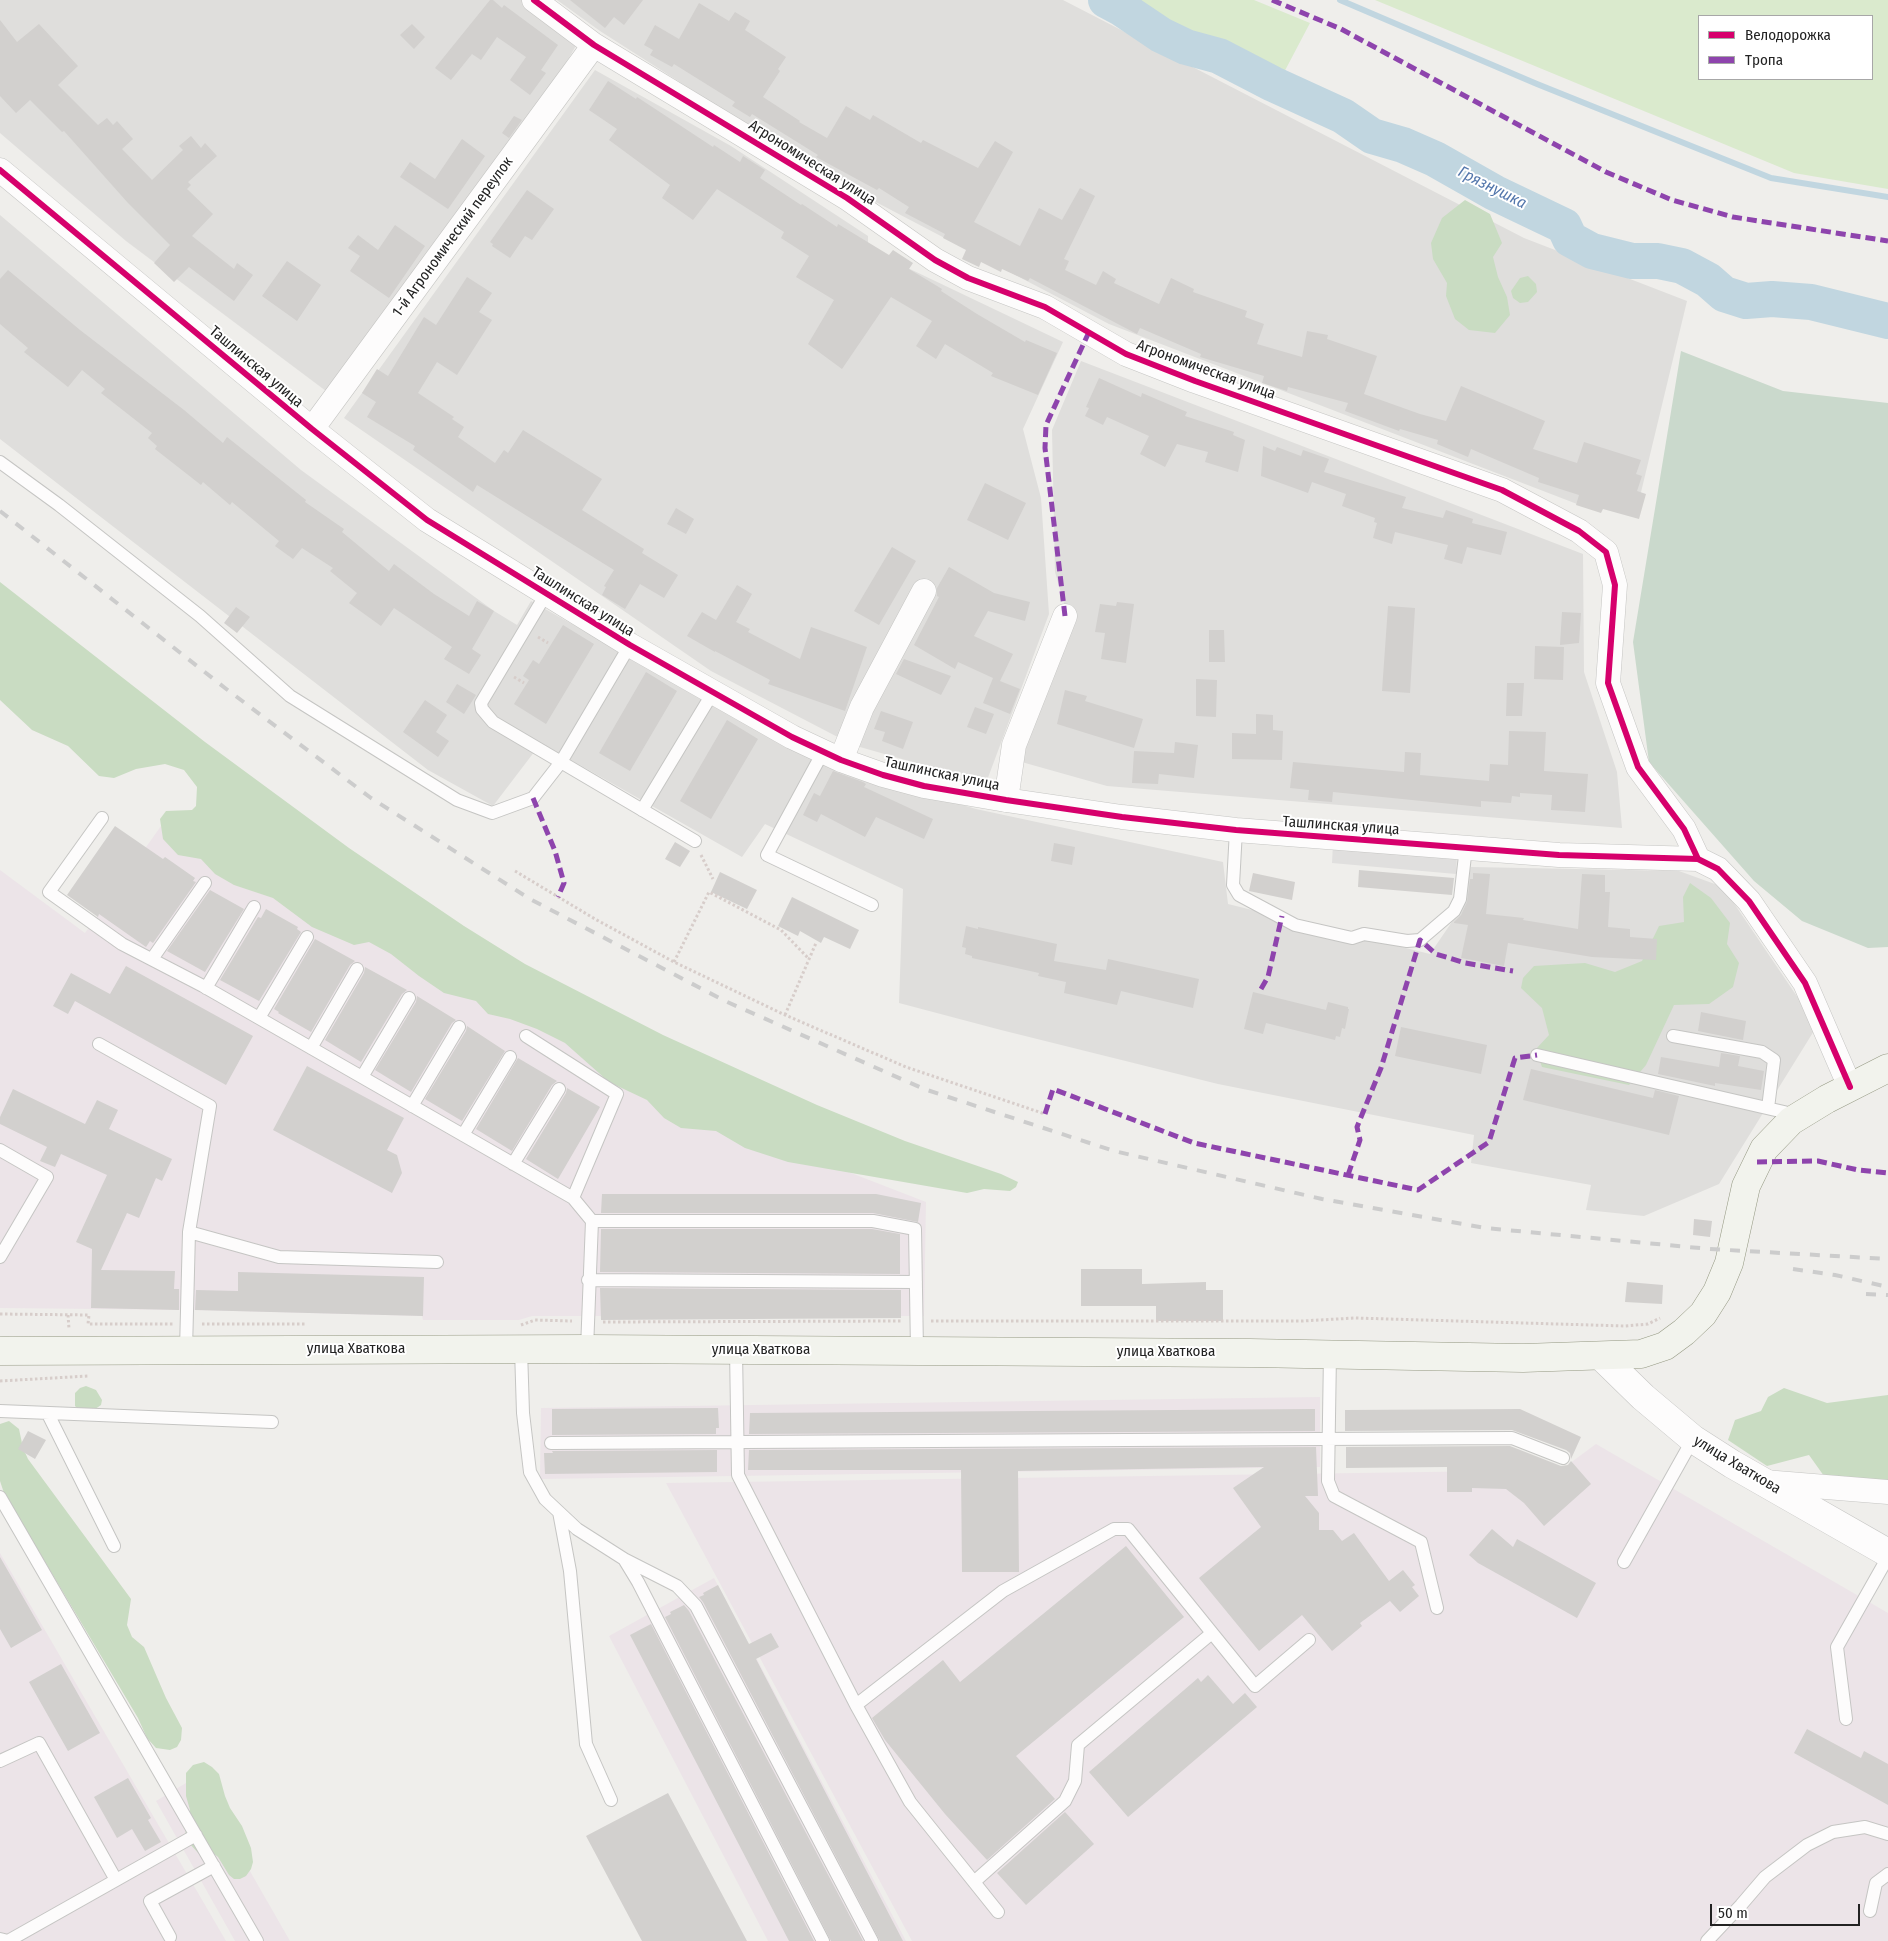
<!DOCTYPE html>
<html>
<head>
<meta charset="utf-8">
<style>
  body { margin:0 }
  #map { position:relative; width:1888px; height:1941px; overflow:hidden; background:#efeeeb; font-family:"Fira Sans Condensed",sans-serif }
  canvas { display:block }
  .legend { position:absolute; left:1698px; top:15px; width:175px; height:65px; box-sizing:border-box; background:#fff; border:1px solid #a7a7a7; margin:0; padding:6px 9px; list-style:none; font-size:15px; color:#222 }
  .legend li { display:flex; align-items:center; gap:10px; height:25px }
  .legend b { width:25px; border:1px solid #a7a7a7 }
  .scale { position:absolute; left:1710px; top:1904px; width:150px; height:22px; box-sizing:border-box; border:2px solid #222; border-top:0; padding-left:6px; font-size:15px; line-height:18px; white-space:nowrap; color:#222; -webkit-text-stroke:4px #fff; paint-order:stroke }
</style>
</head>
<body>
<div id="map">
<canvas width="1888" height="1941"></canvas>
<ul class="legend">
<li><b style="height:6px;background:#d6006c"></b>Велодорожка</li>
<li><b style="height:6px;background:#8e44ad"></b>Тропа</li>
</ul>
<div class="scale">50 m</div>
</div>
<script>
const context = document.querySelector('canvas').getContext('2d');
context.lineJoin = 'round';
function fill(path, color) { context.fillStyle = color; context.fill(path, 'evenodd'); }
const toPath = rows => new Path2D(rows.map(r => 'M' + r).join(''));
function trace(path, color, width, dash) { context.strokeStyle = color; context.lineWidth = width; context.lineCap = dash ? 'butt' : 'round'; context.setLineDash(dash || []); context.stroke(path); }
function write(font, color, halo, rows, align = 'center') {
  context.font = font + ' "Fira Sans Condensed",sans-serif'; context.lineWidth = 4; context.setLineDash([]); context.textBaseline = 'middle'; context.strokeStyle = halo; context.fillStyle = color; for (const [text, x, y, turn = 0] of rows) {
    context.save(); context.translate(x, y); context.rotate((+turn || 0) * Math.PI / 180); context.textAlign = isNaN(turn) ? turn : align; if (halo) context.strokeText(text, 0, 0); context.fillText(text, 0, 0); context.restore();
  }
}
fill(toPath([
  [0,0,522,0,578,42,545,100,326,391,126,241,0,133],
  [557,0,1063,0,1524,238,1687,301,1636,513,1577,504,1109,324,828,177,600,31],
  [595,70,731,146,868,236,868,249,1063,342,1023,429,1041,498,1049,614,986,783,853,745,711,671,344,418],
  [0,215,301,470,494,611,517,625,531,601,813,760,976,809,1223,862,1228,904,1430,954,1460,910,1471,867,1679,871,1723,887,1817,1026,1719,1184,1644,1216,1586,1210,1591,1185,1471,1163,1474,1135,1218,1084,1001,1030,899,1003,903,889,765,824,742,857,541,743,493,806,428,770,0,439],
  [1081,361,1583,554,1584,672,1617,772,1622,828,1107,786,1011,759,1065,607,1055,572,1052,430]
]), '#dfdedc');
fill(toPath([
  [161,826,758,1137,926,1202,924,1316,532,1316,519,1320,423,1320,422,1316,197,1310,0,1308,0,870,85,933],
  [1320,1397,1320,1467,540,1479,541,1408],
  [1596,1444,1888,1613,1888,1941,912,1941,666,1483,1496,1471,1539,1486],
  [0,1553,226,1941,0,1941],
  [714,1578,906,1941,768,1941,609,1636],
  [196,1777,290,1941,235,1941,156,1801]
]), '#ece4e8');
fill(toPath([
  [1129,0,1254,0,1310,23,1280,80,1200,39],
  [1375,0,1888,0,1888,189,1794,173],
  [1872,16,1872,79,1699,79,1699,16]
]), '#daeacd');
fill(toPath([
  [1465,200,1490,214,1502,243,1493,257,1498,277,1507,297,1510,315,1495,333,1469,330,1455,319,1446,296,1447,283,1433,259,1431,243,1442,218],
  [1528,276,1536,284,1537,292,1528,302,1520,303,1513,298,1511,291,1520,278],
  [0,582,205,742,349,848,464,926,525,964,663,1035,817,1105,905,1141,1001,1174,1018,1182,1016,1187,1010,1191,984,1189,967,1193,788,1162,745,1148,716,1131,681,1128,664,1118,647,1100,609,1082,565,1043,537,1029,510,1019,488,1014,476,1001,444,993,419,976,391,954,369,942,354,945,312,927,273,898,234,885,215,874,201,859,178,855,163,839,160,819,166,811,192,810,196,806,197,787,184,770,165,764,136,769,114,778,99,776,68,746,32,730,0,700],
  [1690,883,1711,898,1730,923,1727,944,1739,963,1733,987,1709,1004,1674,1005,1646,1065,1629,1085,1542,1067,1536,1049,1549,1035,1542,1008,1521,988,1523,978,1534,966,1585,963,1615,972,1642,961,1659,926,1684,922,1683,897],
  [86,1386,96,1390,102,1400,101,1405,91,1412,79,1410,75,1406,75,1393,80,1388],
  [1784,1388,1827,1403,1888,1395,1888,1482,1824,1476,1809,1455,1767,1466,1728,1440,1735,1420,1761,1411,1768,1397],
  [9,1421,19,1429,23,1448,28,1459,131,1599,127,1625,132,1637,144,1647,166,1698,182,1728,181,1740,177,1747,170,1750,156,1748,147,1738,138,1718,4,1493,0,1481,0,1424],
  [204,1762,212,1767,219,1774,225,1796,230,1808,242,1826,251,1848,253,1862,251,1869,246,1876,240,1879,234,1879,229,1875,218,1857,212,1852,201,1856,189,1843,185,1835,190,1810,186,1796,186,1773,193,1765]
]), '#c9dcc2');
fill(toPath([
  [1681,351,1783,391,1888,403,1888,947,1868,948,1802,921,1754,881,1649,762,1633,642]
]), '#cad9cc');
fill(toPath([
  [1333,844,1457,855,1456,874,1332,863]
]), '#e0dfde');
trace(toPath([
  [1340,0,1537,84,1771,178,1888,197]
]), '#c1d6e0', 6);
trace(toPath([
  [1106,0,1121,8,1161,35,1186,47,1219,56,1273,84,1343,116,1372,136,1403,145,1435,159,1495,193,1564,226,1570,239,1592,251,1632,261,1658,261,1682,266,1708,280,1724,294,1746,301,1772,299,1811,302,1888,321]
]), '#c1d6e0', 36);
fill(toPath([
  [490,0,493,0,502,8,504,5,558,45,541,70,546,73,530,95,510,80,526,57,497,37,481,60,472,54,451,80,435,68],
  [570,0,643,0,624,25,614,17,605,28],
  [699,3,729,21,735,12,750,21,745,30,786,57,778,69,780,71,763,97,800,121,799,122,827,138,846,106,870,120,873,115,921,143,923,140,978,168,995,141,1013,152,974,222,1020,246,1039,208,1062,220,1080,188,1095,196,1064,259,1069,261,1065,270,1096,285,1103,271,1116,279,1114,283,1159,304,1171,278,1194,289,1193,292,1247,311,1245,317,1264,324,1257,344,1302,357,1307,331,1328,335,1327,339,1377,356,1364,394,1420,414,1446,421,1461,386,1545,421,1533,449,1577,463,1584,442,1641,460,1636,474,1642,476,1637,491,1646,494,1639,519,1603,509,1601,513,1576,505,1579,495,1538,482,1539,478,1471,449,1468,457,1437,444,1438,440,1400,429,1399,431,1345,411,1348,403,1288,387,1287,391,1262,383,1264,376,1200,357,1201,354,1140,328,1137,334,1030,278,1028,281,1002,269,1001,272,981,262,979,267,962,259,966,250,943,238,945,234,905,213,909,207,879,188,877,190,816,157,818,155,752,114,750,117,732,106,735,102,674,64,672,67,650,55,653,50,644,45,655,25,679,39],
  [0,20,17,42,39,24,78,66,58,85,98,125,107,118,113,125,117,121,133,139,122,149,152,180,183,150,179,146,191,136,201,148,205,143,217,156,188,182,191,185,187,189,213,214,192,236,234,269,237,263,253,275,234,301,189,267,174,282,154,263,170,245,128,203,64,131,62,132,30,100,16,113,0,96],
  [412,24,425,37,414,49,400,35],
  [608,81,636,99,637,97,713,147,714,145,740,162,743,156,765,170,760,178,801,205,802,204,837,227,838,224,889,255,893,250,913,263,909,269,942,289,941,291,977,314,1025,342,1026,340,1057,353,1038,395,991,376,993,373,945,344,936,359,916,346,932,321,891,297,842,369,808,344,834,300,796,277,809,256,781,238,784,232,717,189,693,220,662,198,670,185,609,140,617,129,589,110],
  [514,116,522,120,509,138,502,133],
  [462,139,485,156,448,209,400,177,410,162,435,179],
  [527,190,554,209,532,240,525,236,510,258,492,246,493,244,490,242],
  [395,225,425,246,389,298,350,271,360,256,348,248,358,235,378,250],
  [287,261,321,285,297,321,262,296],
  [8,270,80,330,184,410,223,443,227,437,306,500,305,502,344,529,342,532,389,571,394,564,434,594,469,616,477,601,494,611,472,649,481,655,469,674,444,659,452,647,394,608,381,626,349,603,357,593,330,571,333,568,302,548,293,559,275,546,279,541,232,502,230,505,203,482,201,485,155,449,157,446,148,438,152,433,101,393,105,389,82,370,68,387,24,352,28,348,0,324,0,279],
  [467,277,492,293,479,312,492,320,457,375,437,362,418,393,454,417,452,419,464,427,458,437,495,463,504,450,508,453,523,430,602,479,582,510,644,549,642,553,678,575,664,598,640,584,625,609,602,595,606,587,604,586,614,570,477,485,473,492,413,450,415,446,367,417,376,402,362,393,377,369,388,376,424,317,436,325],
  [1099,378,1141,397,1142,393,1187,412,1185,416,1234,432,1233,435,1245,440,1238,472,1205,462,1208,452,1177,444,1165,467,1140,454,1149,436,1107,417,1103,425,1085,416,1089,408,1086,407],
  [1263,446,1275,451,1277,447,1301,456,1303,450,1329,459,1324,472,1406,497,1402,508,1443,518,1446,510,1473,519,1472,523,1507,532,1501,555,1467,547,1462,564,1444,559,1448,545,1395,532,1392,544,1373,538,1377,523,1374,522,1375,518,1342,506,1346,494,1312,482,1308,493,1261,476],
  [985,483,1026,503,1008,540,967,520],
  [676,508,694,519,686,534,667,524],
  [892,547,916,561,879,625,854,611],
  [949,567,994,593,1030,602,1025,621,988,611,974,636,1013,654,1000,681,1020,689,1010,714,983,703,993,678,958,662,955,669,914,645,939,597,937,596,937,588],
  [737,585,752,594,736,622,750,629,748,632,800,659,811,627,867,647,845,711,768,684,770,680,715,651,715,652,687,636,702,612,716,620],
  [1117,602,1134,604,1126,663,1101,659,1105,633,1095,632,1100,604,1116,606],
  [1388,606,1415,608,1410,693,1382,691],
  [236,607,250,617,237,633,224,623],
  [1562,612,1581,613,1579,643,1560,645],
  [563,625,594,644,546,724,514,704,529,680,523,676,533,660,539,664],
  [1209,630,1224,630,1225,662,1209,662],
  [1535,646,1564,647,1563,680,1534,679],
  [904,659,951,676,941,695,896,674],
  [646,672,677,691,630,771,599,753],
  [1196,679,1217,680,1216,717,1196,716],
  [1507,683,1524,683,1522,716,1506,716],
  [457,684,476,695,464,714,446,702],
  [1065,690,1087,696,1085,701,1143,719,1134,748,1057,724],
  [425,700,447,715,436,732,449,741,438,757,403,732],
  [975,707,994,714,986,734,967,727],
  [881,711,913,722,903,749,882,741,885,732,874,729],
  [1256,714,1273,715,1273,730,1283,731,1282,760,1232,759,1232,733,1256,734],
  [727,720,758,739,711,819,680,801],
  [1509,731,1546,732,1544,771,1588,774,1585,812,1551,810,1552,795,1520,793,1520,797,1512,796,1511,803,1481,801,1481,807,1333,792,1332,802,1308,800,1309,790,1290,788,1293,762,1404,772,1405,752,1421,753,1420,775,1489,781,1490,764,1508,765],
  [1175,742,1198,745,1194,778,1159,774,1158,784,1132,783,1134,751,1174,753],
  [833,771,863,782,866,784,864,787,933,819,924,839,876,817,865,837,821,814,817,822,803,815,814,793,820,796],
  [115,826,163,859,165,857,195,878,193,881,196,882,153,943,150,941,146,947,99,914,98,917,67,895],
  [675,842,690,851,680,867,665,859],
  [1054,843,1075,847,1072,865,1051,861],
  [1359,870,1454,878,1452,895,1358,887],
  [720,872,757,890,747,909,711,892],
  [1253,873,1295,882,1292,900,1249,891],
  [1473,873,1490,874,1486,914,1524,918,1523,920,1578,929,1582,874,1605,875,1605,892,1610,892,1608,927,1630,929,1630,937,1657,939,1656,960,1592,957,1508,943,1504,966,1461,958,1468,925,1454,923,1454,922,1461,915,1467,902,1470,879,1473,879],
  [210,890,244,909,205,972,167,951],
  [792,897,859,930,850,949,824,937,821,943,800,931,798,936,778,926],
  [266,909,298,927,297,929,301,932,259,1001,220,980,258,917,261,918],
  [966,926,978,929,978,927,1057,944,1054,961,1106,970,1108,959,1199,979,1193,1008,1121,991,1117,1005,1064,993,1066,982,1038,976,1039,973,972,958,972,956,965,954,966,948,962,947],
  [315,939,355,961,350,965,311,1032,278,1013,279,1012,274,1009],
  [126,966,253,1036,226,1085,75,1001,68,1014,53,1006,71,973,110,994],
  [365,967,407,990,402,994,361,1062,325,1040,364,973],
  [1253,992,1326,1010,1328,1002,1348,1007,1348,1009,1349,1009,1345,1029,1342,1028,1340,1037,1336,1036,1335,1040,1266,1023,1263,1034,1244,1029],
  [417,996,456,1020,452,1023,411,1092,375,1070,416,1002],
  [1701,1012,1746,1021,1743,1040,1698,1031],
  [467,1026,505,1051,462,1121,425,1099,466,1031],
  [1401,1027,1487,1045,1481,1074,1395,1056],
  [1721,1053,1740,1056,1738,1066,1764,1071,1761,1090,1715,1083,1715,1086,1658,1074,1661,1057,1719,1067],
  [518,1058,557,1081,552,1085,512,1151,476,1129],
  [307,1066,404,1118,387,1150,397,1155,402,1173,392,1193,273,1130],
  [1531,1069,1653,1098,1655,1090,1679,1096,1669,1135,1523,1100],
  [567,1088,600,1107,558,1179,526,1159,566,1093],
  [13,1089,85,1124,97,1100,118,1110,109,1129,172,1159,162,1181,156,1178,139,1218,127,1213,101,1270,175,1271,174,1289,179,1289,179,1310,91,1308,92,1249,76,1242,107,1175,61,1154,55,1167,40,1161,47,1147,0,1124,0,1117],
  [602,1194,876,1194,921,1203,918,1222,873,1213,601,1213],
  [1694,1219,1712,1221,1710,1237,1693,1235],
  [601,1229,872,1229,900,1234,900,1274,600,1272],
  [1081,1269,1142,1269,1142,1284,1206,1282,1206,1290,1223,1290,1223,1321,1156,1321,1156,1306,1081,1306],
  [238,1272,424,1277,423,1316,195,1310,196,1290,238,1291],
  [1627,1282,1663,1285,1662,1304,1625,1302],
  [600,1288,901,1290,901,1318,601,1320],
  [718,1408,719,1428,716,1428,716,1434,552,1435,552,1409],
  [1315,1409,1315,1431,749,1434,750,1413],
  [1520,1409,1581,1437,1571,1459,1570,1453,1566,1450,1512,1430,1345,1431,1345,1410],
  [28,1431,46,1440,35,1459,18,1449],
  [1510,1446,1561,1466,1568,1465,1571,1461,1591,1484,1544,1526,1524,1503,1506,1489,1472,1488,1472,1492,1447,1492,1447,1467,1346,1468,1346,1447],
  [1316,1447,1318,1496,1305,1496,1319,1513,1319,1530,1333,1530,1342,1541,1354,1533,1389,1581,1403,1570,1415,1585,1412,1587,1419,1596,1400,1612,1390,1601,1360,1623,1362,1626,1332,1651,1302,1615,1259,1651,1199,1578,1261,1527,1233,1488,1264,1467,1018,1471,1019,1572,962,1572,961,1470,748,1470,749,1450],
  [717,1450,717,1472,545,1474,544,1453,553,1453,552,1451],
  [1492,1529,1513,1547,1517,1539,1596,1583,1577,1618,1478,1563,1469,1555],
  [1126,1546,1184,1617,1016,1756,1055,1799,987,1860,945,1814,885,1740,872,1718,943,1660,960,1682],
  [0,1557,42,1630,11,1648,0,1629],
  [718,1585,749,1644,771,1633,779,1647,756,1659,903,1941,880,1941,703,1602,699,1597,704,1595,703,1593],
  [684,1605,689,1611,863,1941,831,1941,665,1617,671,1614,670,1612],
  [651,1624,814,1941,789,1941,630,1635],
  [61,1664,100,1733,68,1751,29,1682],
  [1208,1675,1233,1704,1245,1693,1257,1707,1128,1817,1089,1772,1198,1678,1201,1682],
  [1807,1729,1861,1758,1864,1751,1888,1764,1888,1805,1794,1753],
  [128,1778,151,1818,148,1820,161,1842,145,1851,132,1829,117,1838,94,1797],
  [668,1793,747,1941,642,1941,586,1836],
  [1065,1812,1094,1844,1026,1905,997,1873]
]), '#d2d0ce');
const service = toPath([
  [0,462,59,505,200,616,290,696,457,800,492,813,533,798,561,762,630,645],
  [546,594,481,703,482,709,493,722,695,841],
  [823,752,767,855,872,905],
  [642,810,712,694],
  [102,818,49,892,122,944,203,986,573,1198,592,1221,587,1349],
  [1236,830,1233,885,1239,895,1295,925,1352,938,1364,934,1407,941,1420,940,1454,911,1460,899,1466,847],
  [152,959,205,883],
  [206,988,254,907],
  [259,1018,307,937],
  [526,1036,617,1094,573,1198],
  [1673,1036,1762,1052,1774,1060,1768,1108],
  [99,1044,210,1106,189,1232,186,1350],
  [311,1048,357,969],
  [1537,1055,1797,1115],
  [362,1077,409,998],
  [412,1106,459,1027],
  [463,1135,510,1057],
  [0,1150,47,1177,0,1257],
  [513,1164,559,1089],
  [592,1221,873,1221,915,1229,917,1351],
  [189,1232,279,1257,437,1262],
  [588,1280,916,1282],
  [521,1349,523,1413,530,1472,545,1499,577,1529,624,1559,638,1582,823,1941],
  [736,1350,738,1475,856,1705,910,1802,998,1912],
  [1330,1354,1328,1481,1334,1496,1421,1542,1437,1608],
  [0,1411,272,1422],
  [48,1414,114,1546],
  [551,1443,1512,1438,1563,1458],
  [0,1497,257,1941],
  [559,1512,570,1571,586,1744,611,1800],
  [624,1559,677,1586,696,1606,872,1941],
  [1624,1562,1693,1439],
  [856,1705,1003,1591,1114,1529,1128,1529,1255,1686,1309,1640],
  [1846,1719,1837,1647,1888,1557],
  [0,1761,39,1743,116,1880],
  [974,1882,1065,1801,1075,1781,1078,1745,1212,1633],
  [1870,1911,1876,1883,1888,1874],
  [170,1937,150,1901,214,1866],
  [0,1939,8,1941,196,1835],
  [1707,1941,1741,1905,1765,1877,1807,1845,1833,1832,1865,1827,1888,1834]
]);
const minor = toPath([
  [534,0,594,45,847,198,935,260,968,278,1045,307,1126,354,1195,381,1502,490,1579,531,1606,552,1615,585,1608,683,1638,767,1684,829,1698,859],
  [0,170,312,429,427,520,630,645,792,737,841,760,883,775,924,786,1006,800,1122,817,1236,830,1559,855,1698,859,1718,869,1749,901,1805,983,1850,1087],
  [312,429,594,45],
  [841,760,862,707,924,591],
  [1006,800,1014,745,1065,616],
  [1764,1482,1888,1492]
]);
const tertiary = toPath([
  [1601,1356,1643,1397,1693,1439,1732,1464,1888,1553]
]);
const secondary = toPath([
  [0,1351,587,1349,1250,1353,1523,1358,1641,1354,1665,1346,1684,1332,1703,1314,1717,1292,1729,1263,1746,1186,1764,1149,1791,1121,1827,1099,1888,1068]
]);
trace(service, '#c5c5c3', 14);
trace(minor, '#c5c5c3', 25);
trace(tertiary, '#c5c5c3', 29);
trace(secondary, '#959983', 29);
trace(toPath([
  [538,637,548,643],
  [514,677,524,683],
  [701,855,713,879],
  [515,871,595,919,674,962,785,1015,906,1067,1045,1114],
  [674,962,709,892,781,930,809,959],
  [785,1015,816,943],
  [0,1314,89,1315,88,1324,173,1324],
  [68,1315,69,1329],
  [931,1321,1302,1321,1355,1318,1625,1326,1648,1324,1660,1318],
  [603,1322,902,1321],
  [202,1324,305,1324],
  [521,1325,535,1320,572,1321],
  [0,1381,88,1376]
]), '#d7cdca', 3, [2.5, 2.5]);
trace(service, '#fdfcfc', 12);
trace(minor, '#fdfcfc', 24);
trace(tertiary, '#fdfcfc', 28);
trace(secondary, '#f2f3ed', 28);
trace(toPath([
  [0,511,225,688,371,798,530,899,725,1001,924,1089,1114,1151,1322,1199,1485,1228,1710,1249,1888,1259],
  [1793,1269,1835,1275,1888,1287],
  [1866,1294,1888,1295]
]), '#ccc', 4, [10, 10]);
trace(toPath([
  [1272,0,1341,29,1606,172,1672,200,1733,217,1888,241],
  [1065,616,1045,448,1046,425,1089,332],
  [533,798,555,851,564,883,558,897],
  [1261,989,1268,977,1282,916],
  [1045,1114,1053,1089,1194,1143,1418,1190,1489,1142,1515,1058,1537,1055],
  [1757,1162,1818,1161,1858,1170,1888,1173],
  [1348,1175,1360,1140,1357,1127,1381,1068,1420,940,1436,954,1465,963,1513,971]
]), '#8e44ad', 5, [10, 5]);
trace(toPath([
  [534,0,594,45,847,198,935,260,968,278,1045,307,1126,354,1195,381,1502,490,1579,531,1606,552,1615,585,1608,683,1638,767,1684,829,1698,859],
  [0,170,312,429,427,520,630,645,792,737,841,760,883,775,924,786,1006,800,1122,817,1236,830,1559,855,1698,859,1718,869,1749,901,1805,983,1850,1087]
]), '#d6006c', 6);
write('15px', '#222', '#fff', [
  ["Агрономическая улица",812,163,32],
  ["1-й Агрономический переулок",453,237,-54],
  ["Ташлинская улица",256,367,40],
  ["Агрономическая улица",1206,370,20],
  ["Ташлинская улица",583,602,32],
  ["Ташлинская улица",942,774,12],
  ["Ташлинская улица",1341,826,4],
  ["улица Хваткова",356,1349],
  ["улица Хваткова",761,1350],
  ["улица Хваткова",1166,1352],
  ["улица Хваткова",1737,1465,31]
]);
write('italic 16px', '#5477ac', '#fff', [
  ["Грязнушка",1492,188,27]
]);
</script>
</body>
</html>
